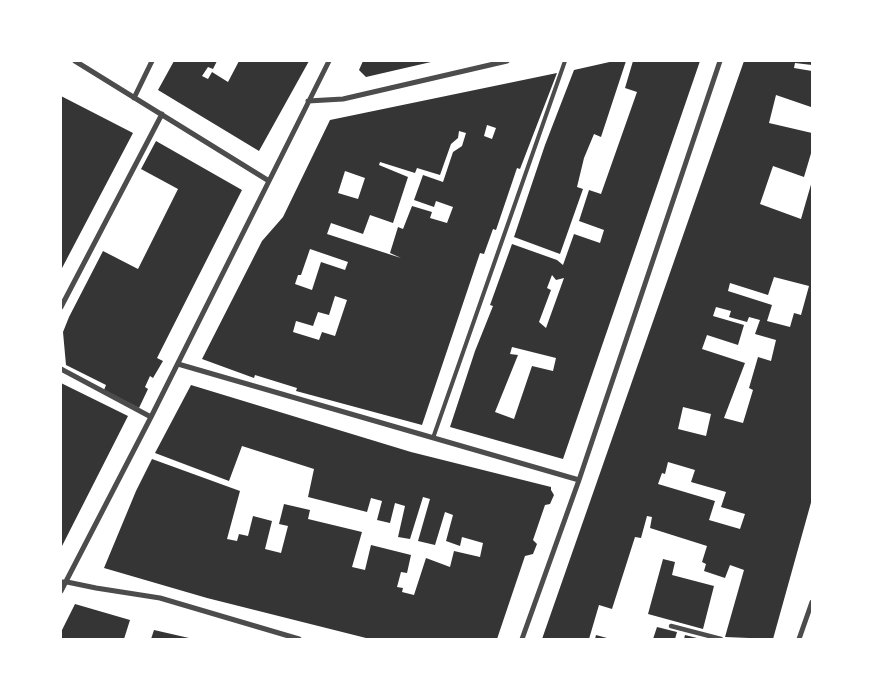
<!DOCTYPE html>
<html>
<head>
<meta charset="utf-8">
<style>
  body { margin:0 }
  #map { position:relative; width:873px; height:700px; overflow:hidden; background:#fff; font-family:"Fira Sans Condensed",sans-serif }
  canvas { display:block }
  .frame { position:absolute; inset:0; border:62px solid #fff; pointer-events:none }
</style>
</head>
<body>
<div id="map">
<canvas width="873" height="700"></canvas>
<div class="frame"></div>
</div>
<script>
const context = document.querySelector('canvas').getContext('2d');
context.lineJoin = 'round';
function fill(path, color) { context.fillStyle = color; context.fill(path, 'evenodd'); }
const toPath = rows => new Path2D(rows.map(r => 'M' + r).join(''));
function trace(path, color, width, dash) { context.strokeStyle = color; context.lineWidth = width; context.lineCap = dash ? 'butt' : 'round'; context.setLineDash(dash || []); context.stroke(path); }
fill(toPath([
  [174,61,217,61,213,69,208,67,202,76,208,79,212,72,228,82,239,61,309,61,259,151,158,90],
  [363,61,431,61,431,62,366,77,359,70],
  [614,61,626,61,601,137,594,134,584,158,577,187,583,189,560,254,514,237,545,145,574,70],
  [633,61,700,61,563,459,450,427,475,351,493,306,490,305,512,244,557,260,563,265,574,234,600,243,604,230,579,221,589,190,601,194,637,92,625,88],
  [552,275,556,280,564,278,546,328,539,322,551,290,547,288],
  [512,347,556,358,553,371,532,366,514,419,495,412,518,355,510,354],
  [744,61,812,61,812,65,795,63,794,68,812,71,811,107,776,95,769,123,812,133,812,150,804,177,773,166,760,204,801,219,812,181,812,499,773,639,725,637,744,570,730,565,725,578,704,571,706,564,702,562,707,546,650,528,652,517,647,516,641,538,635,537,612,609,599,605,589,639,542,639],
  [774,277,809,286,801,315,794,313,790,327,767,321,772,305,728,291,730,283,768,295],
  [716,307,731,311,729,317,747,322,749,317,760,320,755,334,776,340,771,361,758,357,749,388,753,390,743,423,724,418,745,363,702,349,707,335,738,345,744,325,713,316],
  [683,407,711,414,706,436,678,429],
  [668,462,695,470,691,482,726,492,721,507,745,514,740,529,709,520,715,501,658,484,662,473,665,474],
  [557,73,520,169,517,168,496,230,493,229,484,254,480,253,422,425,296,391,297,388,255,375,254,378,202,359,262,241,283,217,330,120],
  [487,125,496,128,492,139,484,136],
  [459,131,466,133,462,146,453,152,443,182,423,175,414,200,434,207,436,201,453,207,447,223,430,218,432,212,412,206,403,229,398,227,390,253,401,258,327,234,331,223,363,234,370,215,393,223,408,177,379,165,380,162,415,173,417,168,440,175,451,144,458,138],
  [345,171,365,178,358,199,338,193],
  [310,249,348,262,345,270,321,262,312,290,295,284,298,275,301,275],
  [335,296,347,300,335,336,322,332,319,340,293,332,296,321,313,326,318,312,329,315],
  [61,96,133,133,61,270],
  [156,141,242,190,157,358,163,361,153,378,150,376,145,387,148,389,139,408,104,390,106,385,66,365,63,332,69,317,103,251,138,269,178,189,141,169],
  [61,383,128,416,61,548],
  [191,385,411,452,551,487,551,490,554,495,550,504,545,505,533,540,537,544,533,554,525,556,497,639,370,639,207,598,104,568,136,491,152,459,240,491,227,539,237,541,239,534,248,536,253,516,272,521,265,549,281,553,288,526,279,524,284,504,310,510,308,519,362,532,352,567,365,570,371,545,411,555,407,573,401,572,397,587,403,588,402,592,414,595,426,558,450,567,454,551,480,557,483,543,462,537,460,546,446,541,453,515,445,512,435,545,418,541,430,499,423,497,410,539,398,537,405,506,395,503,390,523,377,520,382,501,371,498,367,512,308,497,314,469,242,446,229,481,155,453],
  [663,559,675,562,672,575,714,586,703,629,648,614],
  [75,604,130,620,124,639,61,639,61,632],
  [657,627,677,632,675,639,653,639],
  [154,630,189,638,189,639,151,639],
  [596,635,607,638,607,639,595,639],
  [685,635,697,638,697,639,684,639]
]), '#353535');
trace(toPath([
  [433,438,565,61]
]), '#4c4c4c', 4);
trace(toPath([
  [671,626,721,639]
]), '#4c4c4c', 4.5);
trace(toPath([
  [75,61,269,181],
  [134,98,152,61],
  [308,101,343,99,507,61],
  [61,307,162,114],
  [178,364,579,480],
  [61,369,151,417],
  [61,582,67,582,96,588,160,598,299,639],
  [61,591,151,417,329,61],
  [522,639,579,480,720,61],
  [799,639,812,602]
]), '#4c4c4c', 5);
</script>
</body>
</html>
